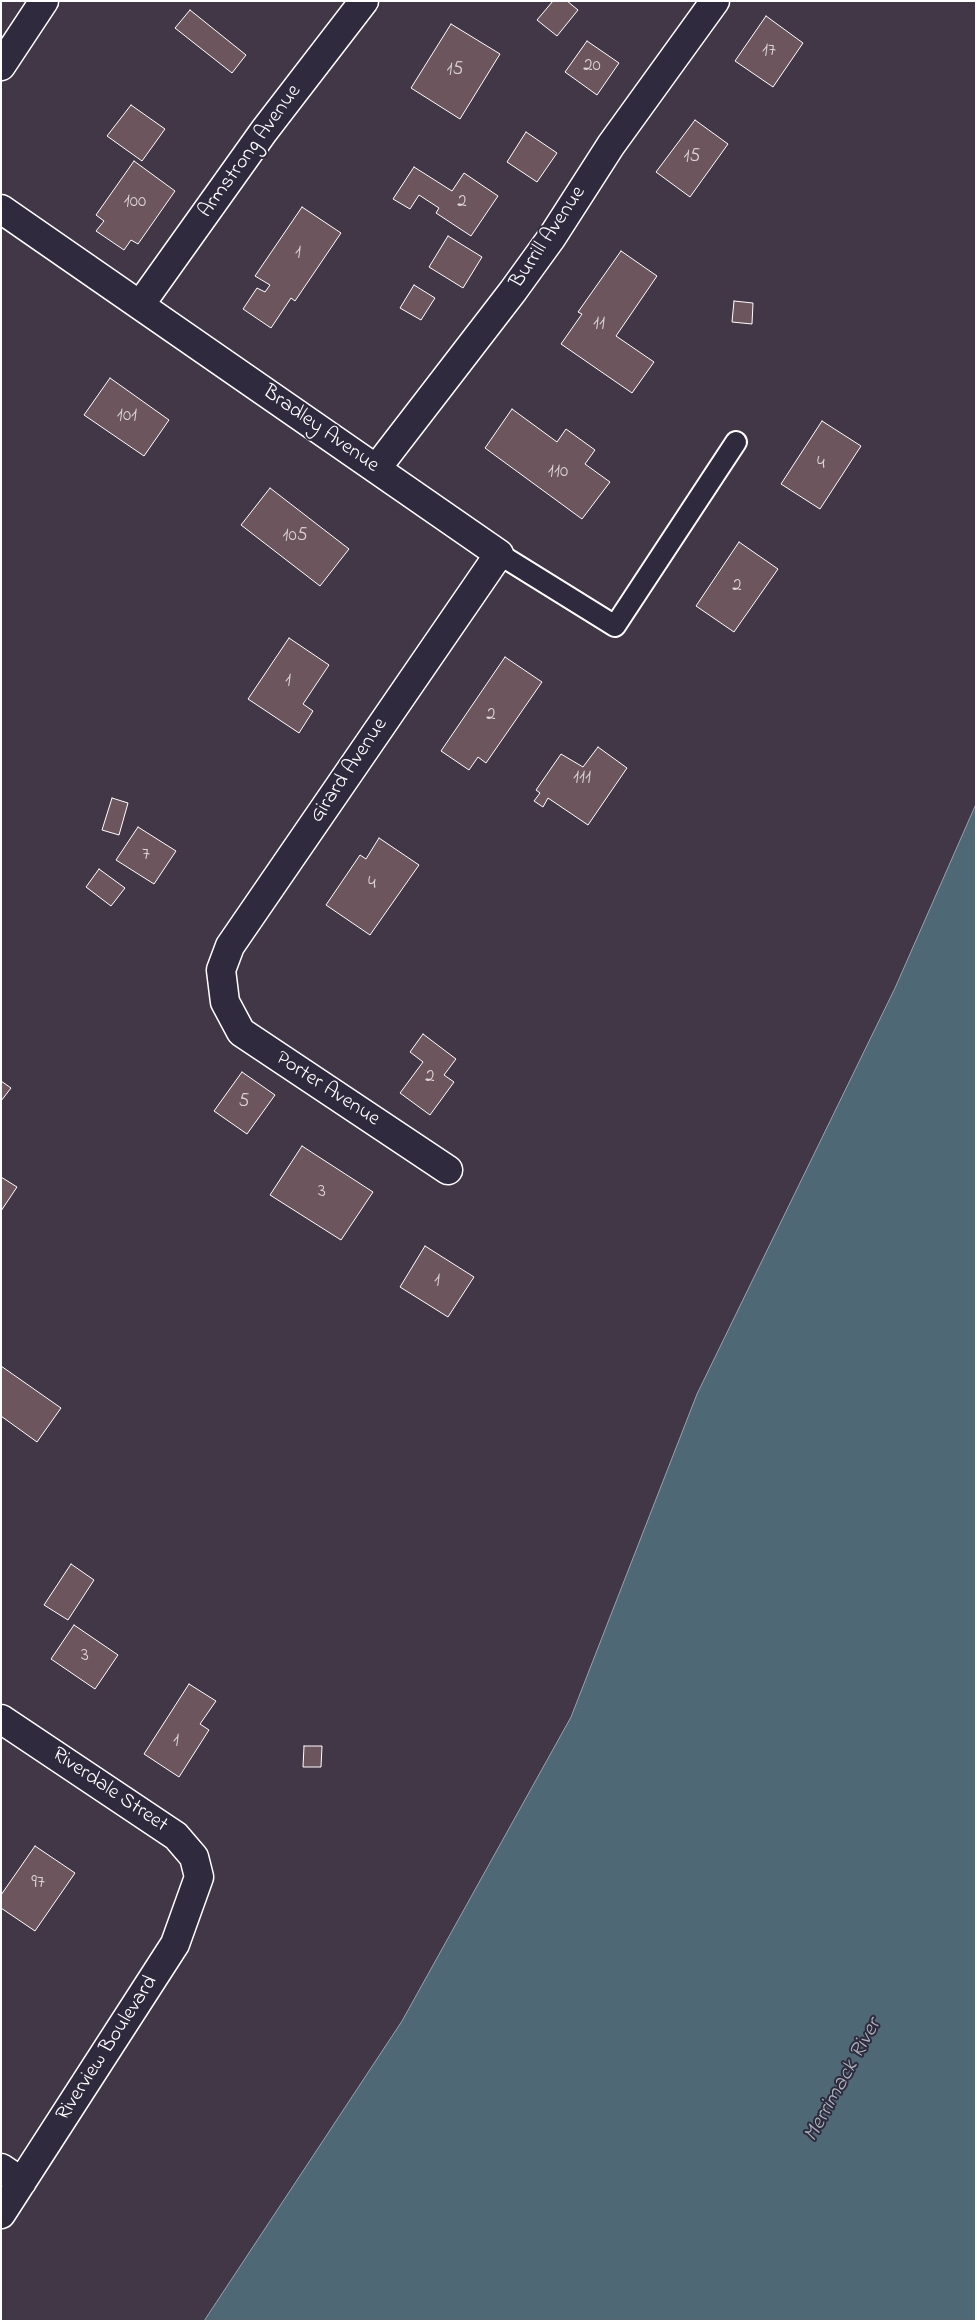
<!DOCTYPE html>
<html>
<head>
<meta charset="utf-8">
<style>
  body { margin:0 }
  #map { position:relative; width:977px; height:2322px; overflow:hidden; background:#413746; font-family:"Indie Flower",sans-serif }
  canvas { display:block }
  .frame { position:absolute; inset:0; border:2px solid #fff; pointer-events:none }
</style>
</head>
<body>
<div id="map">
<canvas width="977" height="2322"></canvas>
<div class="frame"></div>
</div>
<script>
const context = document.querySelector('canvas').getContext('2d');
context.lineJoin = 'round';
function fill(path, color) { context.fillStyle = color; context.fill(path, 'evenodd'); }
const toPath = rows => new Path2D(rows.map(r => 'M' + r).join(''));
function trace(path, color, width, dash) { context.strokeStyle = color; context.lineWidth = width; context.lineCap = dash ? 'butt' : 'round'; context.setLineDash(dash || []); context.stroke(path); }
function write(font, color, halo, rows, align = 'center') {
  context.font = font + ' "Indie Flower",sans-serif'; context.lineWidth = 4; context.setLineDash([]); context.textBaseline = 'middle'; context.strokeStyle = halo; context.fillStyle = color; for (const [text, x, y, turn = 0] of rows) {
    context.save(); context.translate(x, y); context.rotate((+turn || 0) * Math.PI / 180); context.textAlign = isNaN(turn) ? turn : align; if (halo) context.strokeText(text, 0, 0); context.fillText(text, 0, 0); context.restore();
  }
}
const water = toPath([
  [976,804,976,2321,204,2321,402,2021,571,1717,697,1394,895,988,976,804]
]);
fill(water, '#4f6876');
trace(water, '#95a4ad', 1);
const building = toPath([
  [553,1,567,1,578,10,557,36,537,20,553,1],
  [190,10,246,55,232,73,175,28,190,10],
  [766,16,803,43,773,87,735,61,766,16],
  [451,24,500,54,460,119,411,88,451,24],
  [587,41,619,63,597,95,565,72,587,41],
  [131,105,165,129,142,161,107,136,131,105],
  [695,120,728,144,690,197,656,172,695,120],
  [526,132,557,153,537,182,507,162,526,132],
  [134,161,175,191,138,244,131,240,124,250,96,231,104,221,96,215,134,161],
  [414,167,452,191,464,173,498,196,471,236,436,213,439,208,419,195,410,209,393,199,414,167],
  [302,207,341,233,295,301,291,298,271,328,243,309,257,288,265,292,270,285,255,276,302,207],
  [448,236,482,257,463,288,429,267,448,236],
  [621,251,657,276,616,336,654,362,632,393,561,344,582,314,578,312,621,251],
  [414,285,435,298,421,320,400,308,414,285],
  [734,301,753,303,752,324,732,322,734,301],
  [110,378,169,420,144,456,84,415,110,378],
  [512,409,557,442,566,429,595,450,585,464,610,482,582,519,485,448,512,409],
  [822,421,861,446,820,509,781,484,822,421],
  [270,488,349,549,320,586,241,525,270,488],
  [739,542,778,569,734,632,696,606,739,542],
  [289,638,329,665,303,704,313,711,299,733,248,699,289,638],
  [505,657,542,682,486,763,478,757,469,770,441,751,505,657],
  [598,747,627,768,588,825,548,798,543,807,534,801,540,793,536,790,561,754,583,767,598,747],
  [112,798,128,803,119,835,102,830,112,798],
  [138,827,176,851,154,884,116,860,138,827],
  [379,838,419,865,370,935,326,905,360,855,366,859,379,838],
  [99,869,125,888,111,906,86,887,99,869],
  [423,1034,456,1059,444,1075,454,1082,430,1115,400,1093,423,1062,410,1052,423,1034],
  [242,1072,275,1095,247,1134,214,1111,242,1072],
  [1,1081,11,1088,1,1101,1,1081],
  [302,1146,373,1192,341,1240,270,1195,302,1146],
  [1,1177,17,1187,1,1211,1,1177],
  [425,1246,474,1277,448,1317,400,1287,425,1246],
  [1,1366,61,1408,37,1442,1,1416,1,1366],
  [71,1564,94,1580,68,1620,44,1605,71,1564],
  [74,1625,118,1655,95,1689,51,1659,74,1625],
  [189,1684,216,1701,200,1724,209,1730,179,1777,144,1754,189,1684],
  [304,1746,322,1746,321,1767,303,1767,304,1746],
  [35,1846,75,1873,35,1931,1,1908,1,1895,35,1846]
]);
fill(building, '#6c555c');
trace(building, '#fff', 1);
const service = toPath([
  [499,554,615,626,736,442]
]);
const minor = toPath([
  [1,66,44,1],
  [1,209,499,554,230,946,221,970,225,1002,241,1032,448,1170],
  [140,305,264,131,364,1],
  [376,469,513,291,552,237,611,145,715,1],
  [1,1719,176,1836,194,1857,199,1877,175,1944,1,2214],
  [1,2168,22,2182]
]);
trace(service, '#fff', 24);
trace(minor, '#fff', 31);
trace(service, '#2f2a3d', 20);
trace(minor, '#2f2a3d', 28);
write('19px', '#dad4d6', null, [
  ["17",769,52],
  ["20",592,67],
  ["15",455,71],
  ["15",692,158],
  ["100",135,203],
  ["2",462,203],
  ["1",298,254],
  ["11",599,325],
  ["101",127,417],
  ["4",821,465],
  ["110",558,473],
  ["105",295,537],
  ["2",737,587],
  ["1",288,682],
  ["2",491,716],
  ["111",582,779],
  ["7",146,856],
  ["4",372,885],
  ["2",430,1078],
  ["5",244,1103],
  ["3",322,1193],
  ["1",437,1282],
  ["3",85,1657],
  ["1",176,1742],
  ["97",38,1884]
]);
write('21px', '#fff', '#2f2a3d', [
  ["Armstrong Avenue",251,152,-54],
  ["Burrill Avenue",549,238,-56],
  ["Bradley Avenue",320,430,35],
  ["Girard Avenue",350,771,-56],
  ["Porter Avenue",327,1090,33],
  ["Riverdale Street",109,1791,34],
  ["Riverview Boulevard",108,2049,-57]
]);
write('italic 22px', '#a7b4ba', '#2f2a3d', [
  ["Merrimack River",844,2081,-61]
]);
</script>
</body>
</html>
